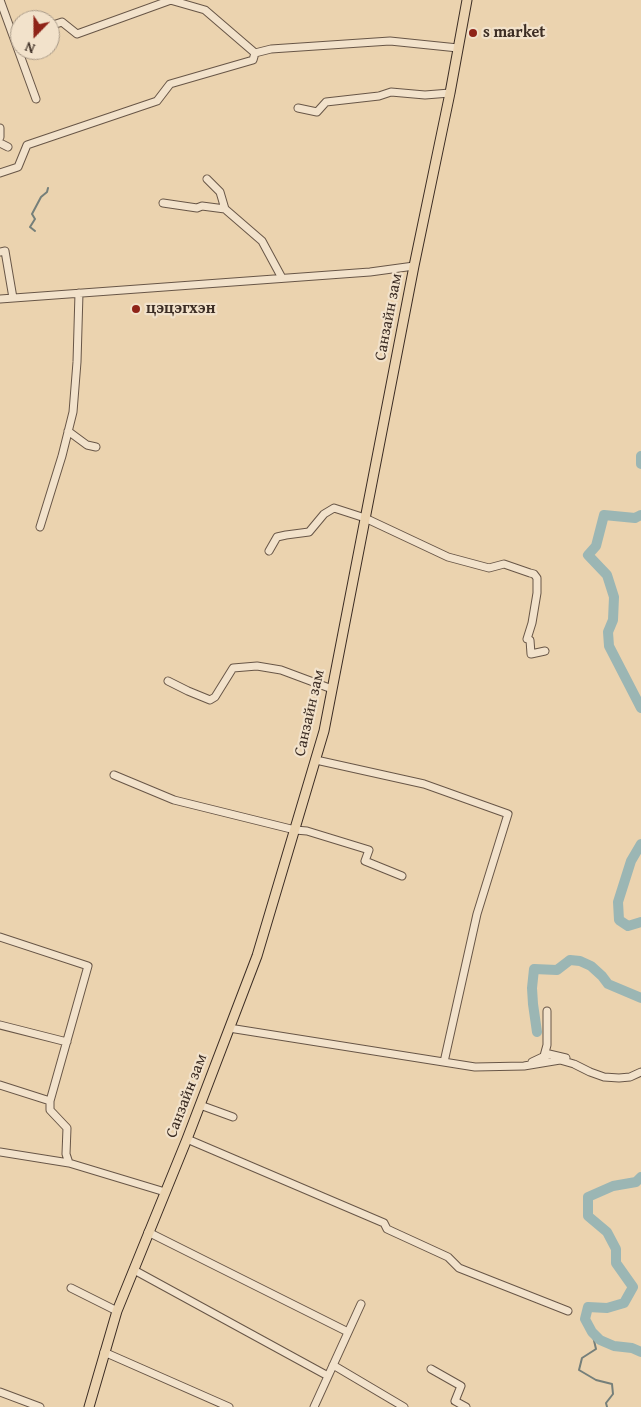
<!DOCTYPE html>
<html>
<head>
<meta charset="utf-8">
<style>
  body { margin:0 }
  #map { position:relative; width:641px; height:1407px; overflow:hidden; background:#ebd3af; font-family:"Gentium Book Plus",serif }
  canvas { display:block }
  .north { position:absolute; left:10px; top:10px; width:50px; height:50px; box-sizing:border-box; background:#f2e2cb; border:1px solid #a99a88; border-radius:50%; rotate:202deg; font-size:14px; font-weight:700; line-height:20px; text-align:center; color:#3c2d24 }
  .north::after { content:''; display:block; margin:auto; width:18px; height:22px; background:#8f2418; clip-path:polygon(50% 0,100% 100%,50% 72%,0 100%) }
</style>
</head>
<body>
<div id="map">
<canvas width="641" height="1407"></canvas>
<div class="north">N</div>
</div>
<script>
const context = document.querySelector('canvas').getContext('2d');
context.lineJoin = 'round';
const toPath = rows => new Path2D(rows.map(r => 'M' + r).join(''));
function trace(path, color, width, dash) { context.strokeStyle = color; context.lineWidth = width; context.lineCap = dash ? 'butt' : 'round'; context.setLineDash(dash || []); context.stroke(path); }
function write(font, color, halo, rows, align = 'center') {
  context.font = font + ' "Gentium Book Plus",serif'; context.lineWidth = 4.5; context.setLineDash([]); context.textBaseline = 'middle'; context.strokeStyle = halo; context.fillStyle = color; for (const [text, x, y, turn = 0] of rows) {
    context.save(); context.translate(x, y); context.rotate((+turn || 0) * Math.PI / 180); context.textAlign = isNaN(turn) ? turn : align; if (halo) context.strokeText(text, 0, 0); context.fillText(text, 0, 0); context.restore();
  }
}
trace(toPath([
  [35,231,30,227,35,219,32,214,41,197,47,192,48,188],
  [592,1332,596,1349,582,1358,579,1370,596,1380,612,1384,613,1394,606,1403,607,1407]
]), '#757f7a', 2);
trace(toPath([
  [641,456,641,464],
  [641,515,635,518,604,515,596,546,588,555,607,575,614,597,613,620,608,632,609,646,641,708],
  [641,844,631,861,618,902,619,920,628,926,641,922],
  [537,1032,533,1004,532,988,534,969,557,970,570,960,580,961,591,966,602,976,608,984,641,998],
  [641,1177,636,1182,613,1186,588,1197,588,1216,607,1232,616,1249,616,1263,633,1287,624,1303,607,1308,588,1307,585,1319,592,1332,600,1340,614,1346,632,1348,641,1352]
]), '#9bb6b4', 10);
const minor = toPath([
  [0,0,36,99],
  [170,0,205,10,255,53,271,49,390,41,458,48],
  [50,26,62,22,77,34,171,0],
  [298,108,317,112,326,102,379,96,391,92,425,95,450,93],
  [0,128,0,137],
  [0,143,8,147],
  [0,173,18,167,27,145,157,101,170,84,253,60,255,53],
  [207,179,220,192,225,209,262,241,282,278],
  [163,203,197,208,202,206,225,209],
  [0,252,5,251,13,298],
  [0,299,370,272,414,266],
  [68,431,87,445,96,447],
  [40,527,62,456,73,412,77,362,79,293],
  [269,551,277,537,286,535,309,532,324,514,334,508,365,518,448,557,489,568,504,564,530,573,534,574,537,578,537,593,532,623,527,639,530,640,531,654,545,651],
  [168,681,188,691,210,700,215,697,233,668,257,666,281,670,332,689],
  [316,760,424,784,508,814,477,914,444,1062],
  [114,775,174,800,295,830,307,831,369,850,365,861,402,876],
  [0,937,88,966,50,1101,50,1110,67,1128,66,1154,69,1163],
  [0,1025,67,1042],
  [229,1028,475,1067,524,1066,560,1060,574,1064,590,1072,604,1077,619,1078,630,1077,641,1072],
  [544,1056,547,1045,547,1011],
  [532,1062,549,1054,566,1058],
  [0,1085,50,1101],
  [200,1105,233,1117],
  [187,1139,384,1223,387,1229,448,1257,459,1268,568,1311],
  [0,1152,69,1163,165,1192],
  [148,1232,348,1332],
  [134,1270,328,1376],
  [71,1288,117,1311],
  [104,1352,229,1407],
  [333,1365,404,1407],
  [431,1369,461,1386,455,1401,466,1407],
  [0,1392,40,1407],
  [314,1407,361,1304]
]);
const major = toPath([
  [89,1407,117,1311,187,1139,257,956,324,731,414,266,450,93,467,0]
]);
trace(minor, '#685647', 9);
trace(major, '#3c2d24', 11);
trace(minor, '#f2e2cb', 7);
trace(major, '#ebd3af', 9);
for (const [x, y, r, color] of [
  [473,33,5,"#8f2418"],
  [136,309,5,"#8f2418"]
]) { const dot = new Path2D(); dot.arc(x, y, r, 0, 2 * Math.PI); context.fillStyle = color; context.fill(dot); trace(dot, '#f2e2cb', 2); }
write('bold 16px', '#3c2d24', '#f2e2cb', [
  ["s market",483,33],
  ["цэцэгхэн",146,309]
], 'left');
write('16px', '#3c2d24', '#f2e2cb', [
  ["Санзайн зам",389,317,-79],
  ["Санзайн зам",310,713,-77],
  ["Санзайн зам",187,1096,-69]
]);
</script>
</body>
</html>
